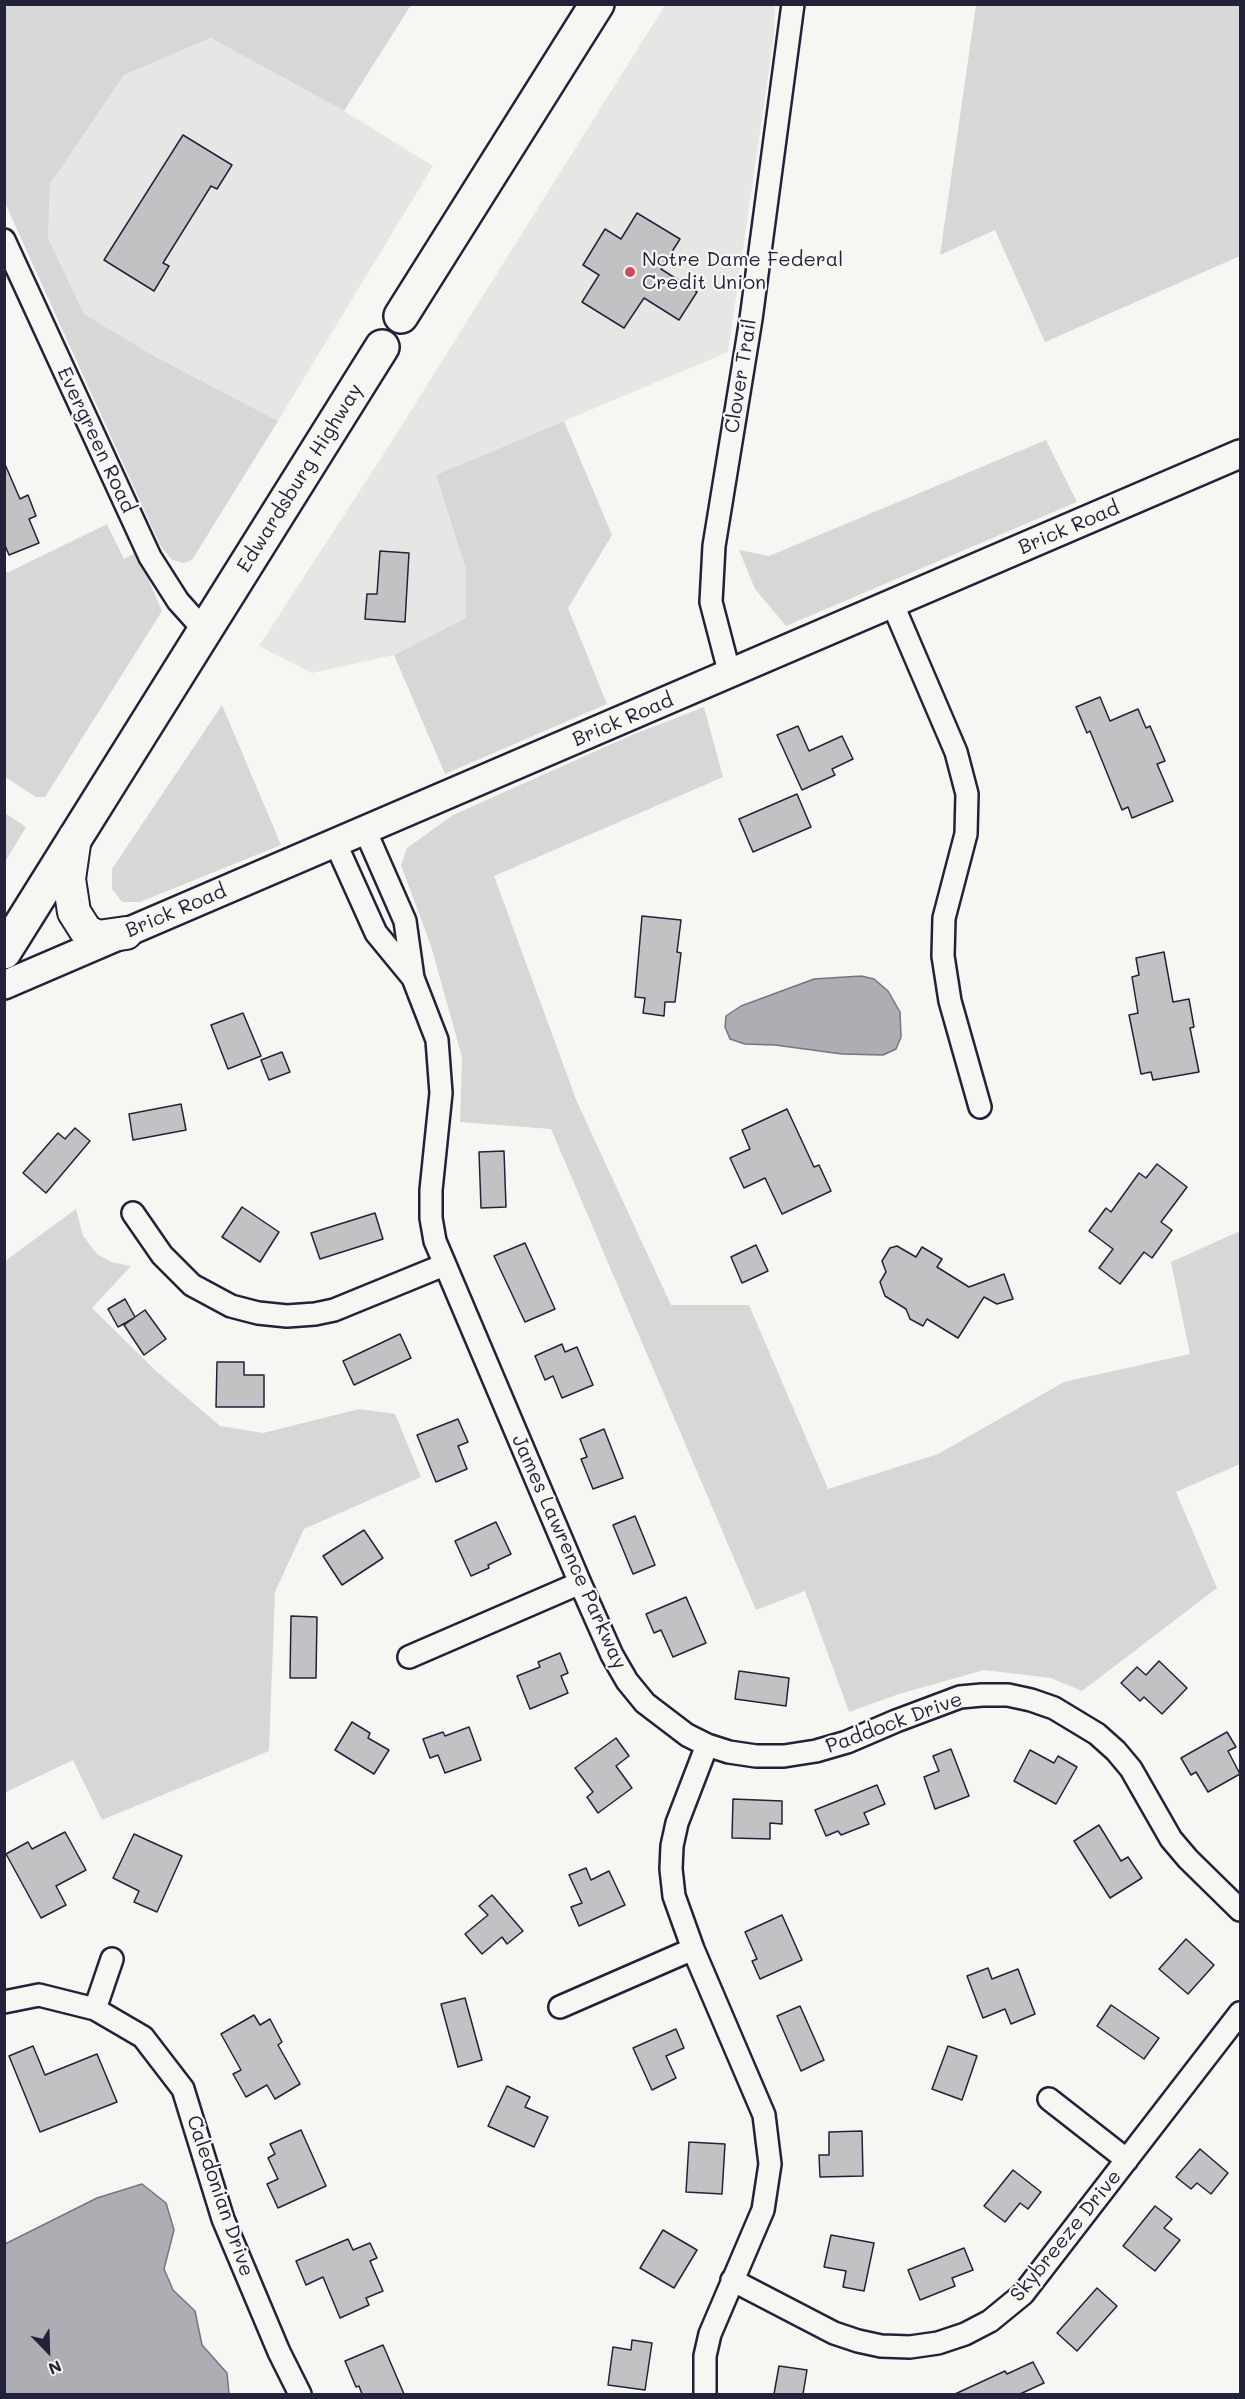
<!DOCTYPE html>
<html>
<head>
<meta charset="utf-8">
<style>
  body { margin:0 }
  #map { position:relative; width:1245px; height:2399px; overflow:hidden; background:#f6f6f2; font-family:Mali,sans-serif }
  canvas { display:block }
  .frame { position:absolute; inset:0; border:6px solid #22223b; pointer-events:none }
  .north { position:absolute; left:18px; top:2321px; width:60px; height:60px; -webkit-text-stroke:4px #f6f6f2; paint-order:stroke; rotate:157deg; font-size:16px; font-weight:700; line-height:24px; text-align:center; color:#22223b }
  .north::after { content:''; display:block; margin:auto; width:21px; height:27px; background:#22223b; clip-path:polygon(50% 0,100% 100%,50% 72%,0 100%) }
</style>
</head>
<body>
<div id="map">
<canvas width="1245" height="2399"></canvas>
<div class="frame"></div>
<div class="north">N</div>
</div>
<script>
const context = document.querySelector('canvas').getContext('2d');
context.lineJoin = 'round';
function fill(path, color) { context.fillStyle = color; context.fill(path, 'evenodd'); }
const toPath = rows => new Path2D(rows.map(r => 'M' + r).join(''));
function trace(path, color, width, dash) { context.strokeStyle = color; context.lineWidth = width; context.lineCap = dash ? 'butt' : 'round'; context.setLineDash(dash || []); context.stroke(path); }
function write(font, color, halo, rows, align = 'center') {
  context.font = font + ' Mali,sans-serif'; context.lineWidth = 4.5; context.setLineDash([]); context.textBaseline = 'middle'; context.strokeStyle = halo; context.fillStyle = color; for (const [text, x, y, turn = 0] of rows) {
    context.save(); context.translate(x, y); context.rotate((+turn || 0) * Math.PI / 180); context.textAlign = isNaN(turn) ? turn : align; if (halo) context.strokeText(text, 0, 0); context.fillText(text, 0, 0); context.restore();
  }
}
fill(toPath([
  [665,5,775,5,774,36,728,352,436,475,466,570,466,618,394,655,312,673,259,646,394,438],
  [211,38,344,111,433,166,278,421,154,356,84,314,48,238,50,184,124,75]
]), '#e6e6e4');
fill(toPath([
  [13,4,411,5,344,111,211,38,124,75,50,184,48,238,84,314,154,356,278,421,192,560,184,563,172,560,160,545,5,203,4,8],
  [976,5,1240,5,1240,256,1045,342,995,230,940,255],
  [564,421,612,535,568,608,607,704,445,774,394,655,466,618,466,570,436,475],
  [1046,440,1077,502,786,626,755,589,739,550,769,556],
  [107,524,124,559,137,552,162,611,45,797,36,797,5,777,4,572,9,572],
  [222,705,281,845,140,902,122,902,112,889,112,869],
  [704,707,723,777,494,876,577,1102,671,1305,749,1305,828,1489,938,1454,1064,1382,1190,1354,1171,1262,1240,1231,1240,1464,1176,1492,1217,1588,1082,1691,1051,1678,984,1670,899,1694,849,1712,805,1591,756,1610,551,1129,460,1122,462,1057,431,946,401,865,407,848,453,815,632,735],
  [5,813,26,827,5,862],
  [76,1209,83,1236,97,1254,111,1262,131,1266,92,1308,156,1371,220,1426,263,1433,359,1409,395,1414,421,1477,304,1529,275,1592,269,1751,102,1820,73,1760,4,1793,5,1261]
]), '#d7d7d7');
const water = toPath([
  [861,976,874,979,888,991,900,1012,901,1037,896,1049,883,1055,842,1054,775,1045,745,1044,730,1039,725,1027,726,1016,741,1006,814,979,861,976],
  [142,2184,166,2203,174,2230,164,2269,173,2290,195,2311,202,2345,227,2373,229,2394,5,2394,5,2244,97,2198,142,2184]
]);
fill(water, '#adadb3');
trace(water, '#757583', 1.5);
const building = toPath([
  [183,135,232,165,217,189,211,186,163,263,169,266,154,291,104,260,183,135],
  [637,213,680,239,661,269,697,292,679,320,644,298,624,328,582,302,599,275,583,265,605,229,621,239,637,213],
  [4,462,20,499,28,495,36,516,29,519,39,543,9,555,4,543,4,462],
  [380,551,409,553,405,622,365,619,367,594,377,594,380,551],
  [1100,697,1110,721,1138,709,1146,728,1150,726,1165,761,1157,764,1173,801,1132,818,1128,807,1122,810,1090,731,1087,733,1076,707,1100,697],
  [798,726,809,751,842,736,853,759,832,769,835,775,802,790,777,735,798,726],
  [797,794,811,827,753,852,739,819,797,794],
  [642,916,681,920,677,952,681,953,675,1002,665,1002,664,1016,643,1013,645,998,635,997,642,916],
  [1164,952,1173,1002,1189,999,1194,1027,1190,1028,1199,1072,1153,1080,1151,1072,1141,1074,1129,1015,1138,1013,1132,977,1139,975,1136,958,1164,952],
  [243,1013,261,1056,228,1069,211,1025,243,1013],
  [282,1052,290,1072,269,1080,261,1060,282,1052],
  [181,1104,186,1130,133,1140,129,1114,181,1104],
  [787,1109,814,1167,819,1165,831,1191,782,1214,765,1178,744,1188,730,1158,750,1149,742,1130,787,1109],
  [75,1128,90,1141,46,1193,23,1173,58,1133,65,1139,75,1128],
  [504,1151,506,1207,481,1208,479,1152,504,1151],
  [1157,1164,1187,1187,1161,1222,1172,1230,1152,1258,1144,1252,1120,1284,1099,1268,1113,1249,1089,1231,1106,1208,1111,1212,1139,1173,1146,1178,1157,1164],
  [242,1207,279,1232,260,1262,222,1237,242,1207],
  [375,1213,383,1239,320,1259,311,1233,375,1213],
  [525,1243,555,1309,525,1322,494,1256,525,1243],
  [756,1245,768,1271,742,1283,731,1257,756,1245],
  [897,1246,916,1257,922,1247,942,1259,937,1267,969,1287,1004,1274,1013,1299,997,1304,984,1297,958,1338,927,1319,923,1326,910,1319,906,1309,885,1296,880,1282,886,1272,882,1261,890,1248,897,1246],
  [125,1299,135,1317,145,1310,166,1339,144,1355,124,1325,134,1318,118,1327,108,1309,125,1299],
  [400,1334,411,1358,354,1385,343,1361,400,1334],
  [562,1344,565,1352,577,1347,593,1385,562,1398,553,1376,545,1380,535,1356,562,1344],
  [217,1362,244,1362,244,1375,264,1375,264,1407,216,1407,217,1362],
  [458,1419,468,1442,458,1446,467,1469,436,1482,417,1435,458,1419],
  [604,1429,623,1478,593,1489,581,1459,587,1457,580,1439,604,1429],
  [635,1516,655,1565,633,1574,613,1525,635,1516],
  [496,1522,511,1554,488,1565,489,1568,471,1576,455,1541,496,1522],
  [364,1530,383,1558,342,1585,323,1556,364,1530],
  [686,1597,706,1643,673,1657,661,1630,654,1633,646,1614,686,1597],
  [291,1616,317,1617,316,1678,290,1678,291,1616],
  [560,1653,568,1673,561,1676,568,1693,530,1709,517,1676,540,1667,538,1662,560,1653],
  [1159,1661,1187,1688,1162,1714,1144,1697,1140,1701,1121,1683,1137,1667,1146,1675,1159,1661],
  [739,1671,789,1678,786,1706,735,1699,739,1671],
  [352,1722,370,1733,368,1738,389,1750,374,1774,335,1750,352,1722],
  [469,1727,481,1760,445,1773,438,1755,430,1758,423,1739,443,1732,445,1736,469,1727],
  [1227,1732,1236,1747,1228,1751,1240,1774,1208,1792,1196,1772,1191,1775,1181,1758,1227,1732],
  [616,1738,629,1756,616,1766,632,1788,598,1813,587,1797,593,1792,575,1768,616,1738],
  [951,1749,969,1796,935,1809,924,1777,939,1771,933,1756,951,1749],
  [1030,1750,1054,1763,1058,1756,1077,1767,1056,1804,1014,1781,1030,1750],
  [877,1785,885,1804,864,1813,869,1824,841,1835,838,1831,826,1836,815,1810,877,1785],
  [733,1799,782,1801,782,1824,770,1823,770,1839,732,1838,733,1799],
  [1099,1825,1121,1861,1128,1857,1142,1878,1110,1898,1074,1841,1099,1825],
  [65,1832,86,1870,56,1886,66,1905,41,1918,6,1854,28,1842,32,1849,65,1832],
  [134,1834,182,1856,157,1912,134,1902,139,1891,113,1878,134,1834],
  [586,1868,591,1880,609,1871,625,1905,579,1926,571,1907,582,1903,569,1875,586,1868],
  [492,1895,523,1931,507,1944,502,1937,482,1954,465,1934,488,1915,479,1906,492,1895],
  [782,1915,802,1960,760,1979,752,1961,757,1959,745,1932,782,1915],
  [1186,1939,1214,1965,1188,1994,1159,1969,1186,1939],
  [988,1968,992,1979,1018,1969,1035,2014,1011,2024,1005,2009,983,2018,967,1976,988,1968],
  [465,1998,482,2060,458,2067,441,2004,465,1998],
  [1111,2005,1159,2038,1144,2059,1097,2026,1111,2005],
  [800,2006,824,2060,801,2071,777,2016,800,2006],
  [254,2015,260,2025,270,2019,282,2042,278,2045,300,2084,275,2099,267,2085,246,2097,233,2074,241,2070,221,2034,254,2015],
  [676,2029,684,2048,666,2056,676,2078,652,2090,633,2048,676,2029],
  [33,2046,45,2075,97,2054,117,2102,40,2132,9,2056,33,2046],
  [948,2046,977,2056,962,2100,932,2089,948,2046],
  [507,2086,530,2097,525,2107,548,2117,534,2147,488,2126,507,2086],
  [301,2130,326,2186,278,2208,267,2184,278,2179,268,2158,275,2154,270,2144,301,2130],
  [862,2131,863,2176,820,2177,819,2155,829,2155,829,2132,862,2131],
  [689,2142,725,2144,722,2194,686,2192,689,2142],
  [1200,2149,1228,2173,1211,2194,1197,2183,1191,2189,1176,2177,1200,2149],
  [1013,2170,1041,2192,1028,2209,1020,2203,1005,2222,984,2206,1013,2170],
  [1155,2206,1172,2219,1164,2228,1180,2240,1155,2271,1123,2246,1155,2206],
  [663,2230,697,2250,674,2288,640,2268,663,2230],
  [831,2235,874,2243,864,2291,843,2287,846,2271,824,2267,831,2235],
  [348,2239,353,2250,370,2243,377,2258,370,2261,383,2291,366,2298,369,2305,340,2318,323,2277,306,2285,296,2261,348,2239],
  [964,2248,973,2270,952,2278,955,2286,920,2300,908,2270,964,2248],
  [1097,2288,1117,2306,1077,2351,1057,2333,1097,2288],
  [632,2340,652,2343,645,2390,608,2385,613,2347,631,2350,632,2340],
  [383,2345,404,2394,362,2394,359,2386,356,2387,345,2361,383,2345],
  [1033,2362,1044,2383,1020,2394,955,2394,1005,2371,1007,2374,1033,2362],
  [779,2366,807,2370,803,2394,774,2394,779,2366]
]);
fill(building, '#c2c2c4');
trace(building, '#22223b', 1.5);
const minor = toPath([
  [4,240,150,557,178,601,204,630],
  [893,605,956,752,967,794,966,834,944,918,943,956,950,1001,980,1107],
  [730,675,711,602,714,546,751,319,793,4],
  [365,830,405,921,413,978,437,1040,441,1093,431,1190,431,1218,435,1241,580,1583,612,1655,627,1681,645,1703,687,1735,707,1745,729,1752,756,1756,784,1756,816,1751,847,1742,896,1721,960,1697,982,1695,1008,1695,1031,1700,1054,1708,1097,1734,1116,1751,1131,1769,1171,1839,1188,1859,1240,1910],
  [335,842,376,933,413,978],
  [133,1213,162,1255,192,1285,231,1306,258,1313,287,1316,315,1314,334,1310,444,1265],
  [409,1657,580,1583],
  [4,2002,39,1995,95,2009,143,2037,183,2089,223,2219,279,2352,300,2394],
  [560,2007,693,1949],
  [95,2009,112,1959],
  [1049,2099,1127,2160],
  [732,2280,834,2333,858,2341,881,2346,910,2347,938,2343,965,2334,990,2321,1023,2294,1240,2013],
  [705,2394,705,2356,710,2334,763,2210,770,2164,764,2115,693,1949,674,1896,671,1869,672,1846,677,1823,707,1745]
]);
const tertiary = toPath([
  [4,985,1240,454]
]);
const secondary = toPath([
  [75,837,69,879,74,912,86,931,98,937,126,933]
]);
const primary = toPath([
  [401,316,597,4],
  [4,952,382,347]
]);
trace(minor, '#22223b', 26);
trace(tertiary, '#22223b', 32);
trace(secondary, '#22223b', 36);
trace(primary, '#22223b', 38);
trace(minor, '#f6f6f2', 21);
trace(tertiary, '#f6f6f2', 27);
trace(secondary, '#f6f6f2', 32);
trace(primary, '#f6f6f2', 33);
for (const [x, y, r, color] of [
  [630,272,6,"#d1495b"]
]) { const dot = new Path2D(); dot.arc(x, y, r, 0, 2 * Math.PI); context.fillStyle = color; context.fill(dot); trace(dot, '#f6f6f2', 2); }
write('20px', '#22223b', '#f6f6f2', [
  ["Notre Dame Federal",642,260],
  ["Credit Union",642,283]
], 'left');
write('20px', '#22223b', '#f6f6f2', [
  ["Clover Trail",741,376,-81],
  ["Evergreen Road",96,440,65],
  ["Edwardsburg Highway",300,478,-58],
  ["Brick Road",1069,528,-23],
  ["Brick Road",623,720,-23],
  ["Brick Road",176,911,-23],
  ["James Lawrence Parkway",569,1552,66],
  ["Paddock Drive",894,1723,-20],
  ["Caledonian Drive",220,2196,71],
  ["Skybreeze Drive",1066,2236,-51]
]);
</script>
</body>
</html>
